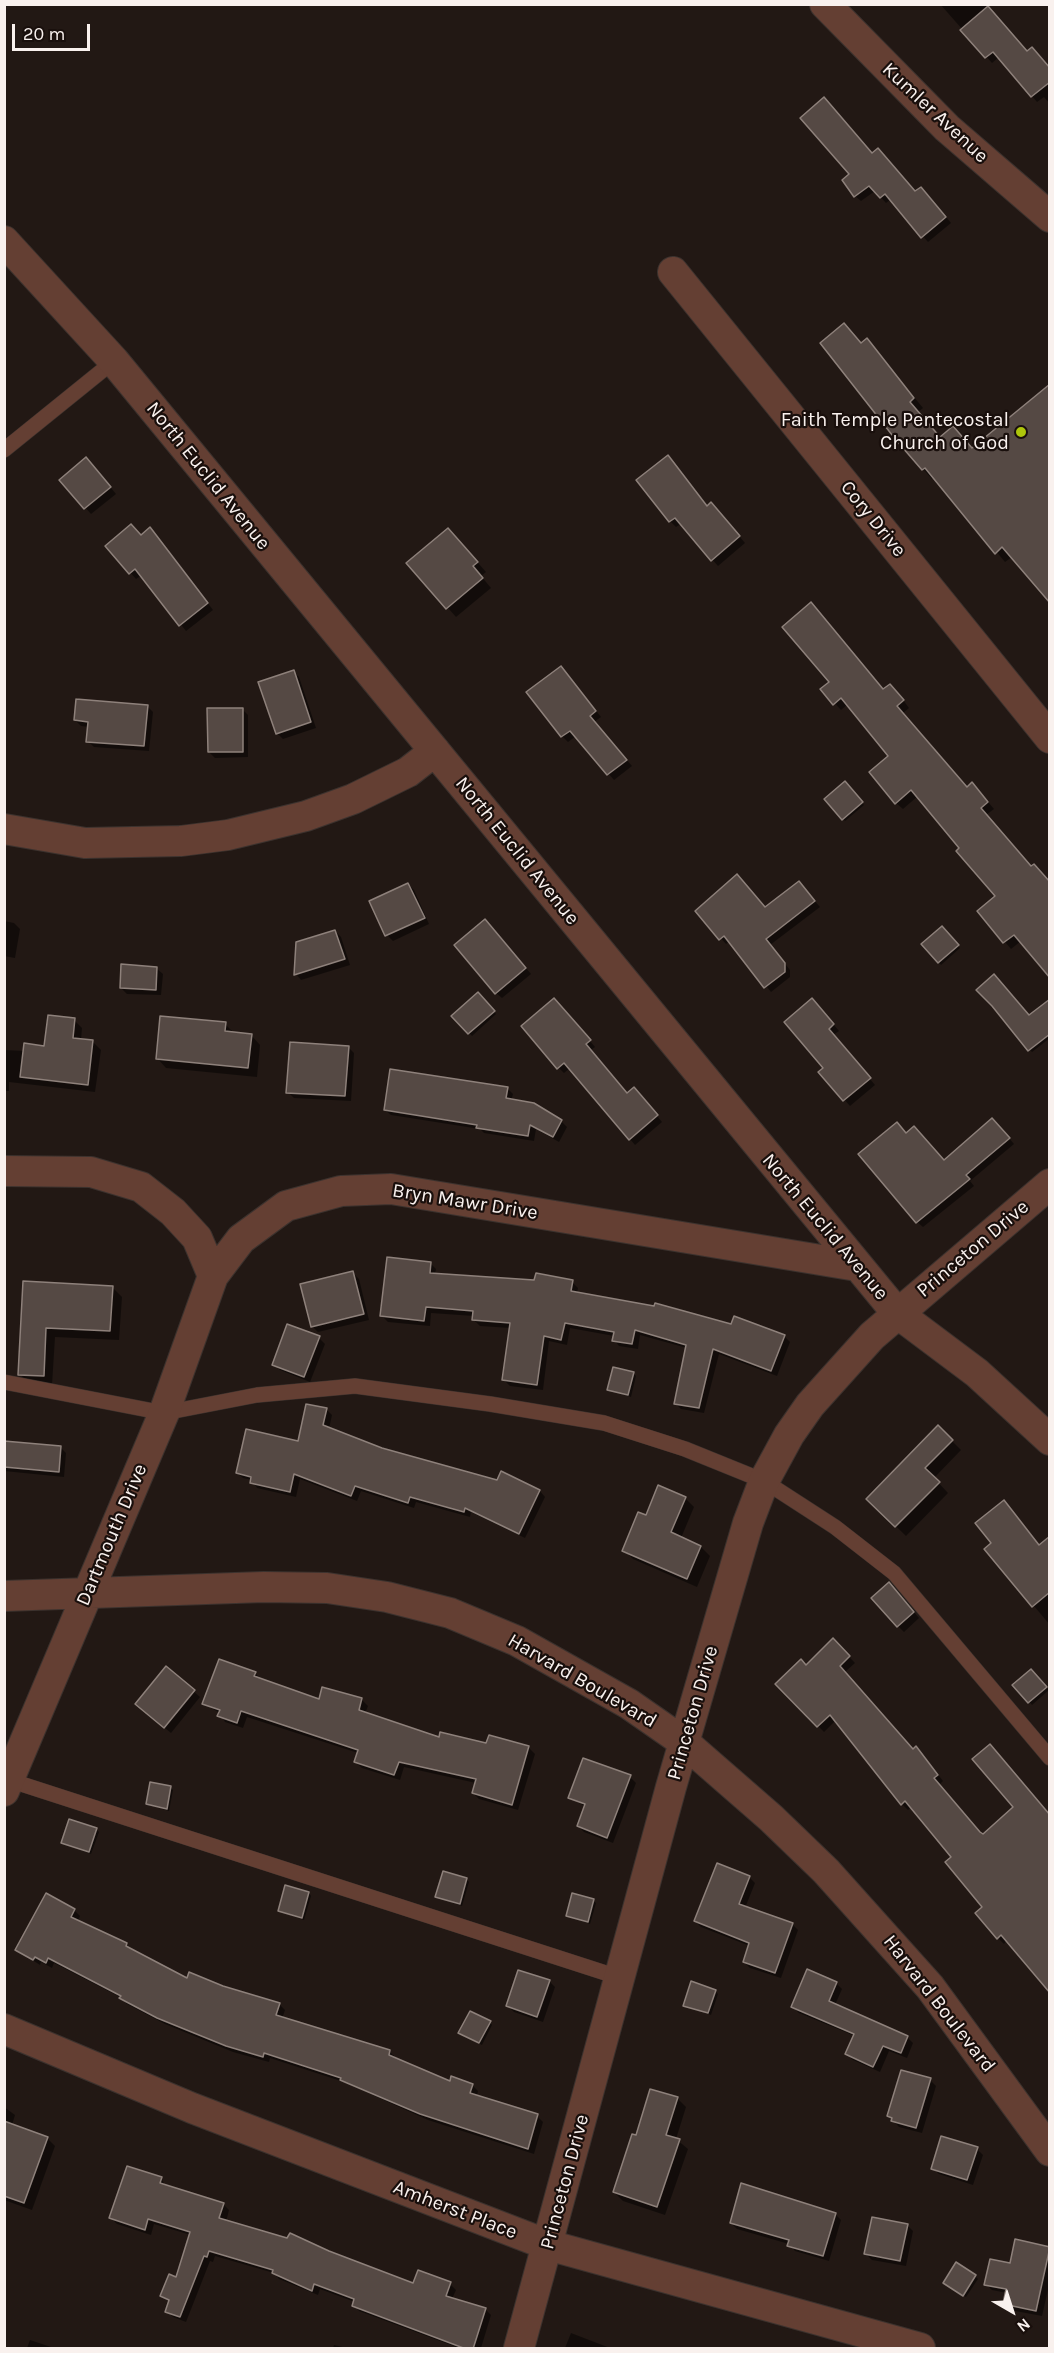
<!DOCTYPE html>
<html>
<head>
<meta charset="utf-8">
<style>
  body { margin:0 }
  #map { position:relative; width:1054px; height:2353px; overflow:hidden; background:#221814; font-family:Karla,sans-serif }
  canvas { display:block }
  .frame { position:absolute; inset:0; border:6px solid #f9f1ee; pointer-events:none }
  .north { position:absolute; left:982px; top:2281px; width:60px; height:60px; -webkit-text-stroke:4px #190f0c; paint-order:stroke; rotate:141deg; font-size:16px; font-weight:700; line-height:24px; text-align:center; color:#f9f1ee }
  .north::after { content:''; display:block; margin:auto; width:21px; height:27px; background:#f9f1ee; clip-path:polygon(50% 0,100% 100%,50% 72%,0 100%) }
  .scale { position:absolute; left:12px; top:24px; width:78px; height:27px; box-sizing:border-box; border:3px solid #f9f1ee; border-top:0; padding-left:8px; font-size:18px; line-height:21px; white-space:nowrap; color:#f9f1ee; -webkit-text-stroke:4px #190f0c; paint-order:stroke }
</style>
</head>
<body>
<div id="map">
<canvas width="1054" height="2353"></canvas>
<div class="frame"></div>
<div class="north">N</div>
<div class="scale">20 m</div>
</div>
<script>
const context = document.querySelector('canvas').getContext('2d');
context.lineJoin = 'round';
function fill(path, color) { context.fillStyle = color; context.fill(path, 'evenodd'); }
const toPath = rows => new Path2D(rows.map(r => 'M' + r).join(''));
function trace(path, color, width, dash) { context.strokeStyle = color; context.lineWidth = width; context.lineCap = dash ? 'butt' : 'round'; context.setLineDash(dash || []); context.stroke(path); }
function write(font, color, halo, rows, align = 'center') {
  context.font = font + ' Karla,sans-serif'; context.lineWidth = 4.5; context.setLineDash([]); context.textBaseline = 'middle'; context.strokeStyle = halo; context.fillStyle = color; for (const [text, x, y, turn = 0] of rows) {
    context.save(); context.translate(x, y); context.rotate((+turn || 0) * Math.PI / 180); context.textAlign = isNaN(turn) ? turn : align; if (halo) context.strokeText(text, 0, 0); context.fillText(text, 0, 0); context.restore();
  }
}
fill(toPath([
  [940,4,985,4,1028,53,1050,69,1050,104,1044,97,1037,102,999,57,992,63],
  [873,154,916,193,927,194,951,223,928,242,891,199,886,203,875,191,861,201,855,196,852,175],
  [867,340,923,408,918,412,940,439,1012,557,1005,562,934,477,932,479,923,469,862,344],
  [92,465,116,494,91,514,61,480],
  [638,481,717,510,745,543,718,566,681,524,676,527,670,521],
  [156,535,213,610,186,631,142,575,136,579,107,546],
  [457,539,486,572,481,576,491,588,456,617,409,564],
  [293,671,299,677,316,728,283,739,277,733],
  [567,674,601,717,594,722,632,766,614,780,576,736,568,742,562,736,529,692],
  [822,689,897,692,909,708,903,713,967,789,979,791,994,809,986,815,1021,941,1011,949,979,911,997,896,918,796,903,809,896,803,890,757,848,704,841,710],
  [147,706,153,712,149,751,94,747,88,741,89,727,81,726,75,720],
  [242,709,248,715,248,757,215,758,209,752],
  [845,783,864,805,845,821,826,800],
  [799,883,820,907,770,945,790,970,790,977,771,992,730,941,726,944,697,911,766,909],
  [408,884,414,890,429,924,393,941,387,935,371,902],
  [4,921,14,923,20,929,15,958,4,956],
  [491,927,531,974,502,998,496,993],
  [942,928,960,948,941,965,923,944],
  [335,931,341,937,350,965,301,980,296,974],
  [156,968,163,974,161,995,127,994,121,988],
  [478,994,496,1014,472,1036,453,1016],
  [560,1005,595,1047,591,1050,628,1095,640,1095,662,1122,635,1145,570,1068,564,1073,558,1067],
  [818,1006,839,1031,833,1035,875,1085,850,1106,820,1072,825,1068],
  [1032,1015,1050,1038,1032,1052,1030,1050,1029,1017],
  [74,1020,82,1028,81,1040,93,1042,101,1050,95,1092,9,1082,9,1091,4,1091,4,1050,25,1051,45,1047],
  [225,1024,235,1034,251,1035,260,1045,257,1077,166,1068,157,1058],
  [348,1047,354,1053,351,1101,294,1098,288,1092],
  [507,1088,513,1094,511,1101,561,1121,567,1127,559,1142,536,1129,534,1141,484,1133,480,1129,391,1115,385,1110],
  [998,1125,1014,1144,970,1181,974,1186,923,1227,917,1222,907,1134,944,1162],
  [430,1263,436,1269,435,1274,572,1282,578,1288,577,1293,784,1336,790,1342,777,1376,719,1354,704,1413,681,1409,675,1403,687,1348,640,1335,638,1349,619,1346,614,1340,614,1336,570,1328,567,1345,549,1341,543,1390,510,1386,504,1380,511,1328,480,1326,474,1320,474,1316,431,1313,430,1326,388,1322,382,1316],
  [353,1273,359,1279,369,1320,318,1332,312,1326],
  [25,1283,112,1287,122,1297,119,1340,55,1337,52,1385,29,1384,20,1374],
  [319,1338,325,1344,310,1382,280,1370,274,1364],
  [633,1373,636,1376,631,1397,609,1389],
  [326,1409,332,1415,329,1429,381,1450,540,1491,545,1497,525,1538,471,1512,470,1517,416,1502,414,1508,361,1491,357,1501,300,1479,296,1497,257,1488,252,1480,243,1478,237,1473,299,1442],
  [938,1427,961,1450,934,1478,948,1493,906,1536,868,1499],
  [4,1443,60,1447,66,1453,64,1477,4,1471],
  [685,1498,694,1507,681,1538,701,1547,710,1556,697,1587,633,1559,624,1550,646,1517],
  [1050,1545,1050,1625,986,1549],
  [895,1590,919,1618,904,1632,898,1626],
  [833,1640,855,1663,845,1672,913,1750,922,1754,943,1781,939,1785,981,1834,983,1835,1015,1807,996,1752,1050,1815,1007,1940,1004,1944,998,1938,984,1907,953,1857,911,1807,908,1810,902,1804,836,1720,824,1732,777,1684,806,1667],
  [167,1668,200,1697,171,1733,143,1710],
  [1031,1671,1049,1690,1032,1705,1015,1685],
  [255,1673,262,1680,320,1701,362,1700,368,1706,365,1714,441,1739,528,1747,535,1754,518,1810,479,1799,473,1793,476,1783,404,1767,400,1780,362,1768,355,1762,358,1753,247,1717,243,1728,225,1722,220,1713,204,1704],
  [630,1777,636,1783,613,1843,584,1832,578,1826,586,1807,569,1797],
  [171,1788,173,1790,169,1811,147,1804],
  [96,1829,99,1832,91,1854,63,1843],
  [749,1877,755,1883,745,1908,792,1924,798,1930,781,1978,750,1968,744,1962,750,1946,701,1927,695,1921],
  [466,1879,469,1882,462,1906,437,1897],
  [309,1893,311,1896,304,1920,279,1911],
  [47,1895,74,1910,80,1916,78,1921,126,1944,132,1951,187,1981,223,1987,279,2004,285,2010,282,2019,390,2052,396,2058,450,2083,472,2085,478,2091,477,2096,537,2116,543,2122,534,2154,428,2120,344,2082,270,2058,269,2062,233,2052,165,2024,127,2004,120,1997,54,1963,52,1968,41,1962,40,1965,17,1950],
  [593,1901,596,1903,590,1924,567,1915],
  [549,1981,555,1987,543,2022,514,2012,508,2006],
  [836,1983,842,1989,835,2005,907,2037,913,2043,907,2058,889,2051,880,2072,853,2060,847,2054,855,2036,799,2013,793,2007],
  [715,1991,718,1994,711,2015,685,2005],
  [490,2022,492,2025,482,2045,463,2035],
  [930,2080,936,2086,922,2133,899,2127,889,2116],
  [677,2098,686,2107,676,2139,688,2149,665,2215,623,2201,614,2192,637,2137],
  [4,2107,15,2115,12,2125,47,2138,55,2146,32,2210,4,2200],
  [977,2149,983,2155,973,2185,939,2174,933,2168],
  [161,2178,166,2187,223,2204,229,2210,226,2222,328,2253,414,2284,450,2284,456,2290,452,2299,485,2309,491,2315,481,2348,459,2348,359,2311,354,2305,355,2302,320,2289,318,2295,279,2279,274,2273,215,2256,213,2262,210,2261,186,2322,173,2317,167,2311,170,2302,162,2296,177,2279,191,2235,154,2224,151,2235,117,2224,111,2218],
  [835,2214,841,2220,829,2261,795,2251,789,2244,737,2229,731,2223],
  [907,2225,913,2231,906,2266,872,2260,866,2254],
  [1050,2248,1050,2281,1042,2316,1010,2310,1004,2304,1007,2293,992,2290,986,2284,1011,2265],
  [975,2276,978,2279,966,2297,947,2285],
  [571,2333,610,2348,565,2348],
  [30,2340,54,2348,27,2348],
  [334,2345,347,2348,333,2348]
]), '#0007');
const building = toPath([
  [988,6,1027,51,1032,47,1050,68,1050,82,1031,97,993,52,985,58,960,30,988,6],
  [824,97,872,153,878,148,915,191,921,187,946,217,921,238,885,194,880,198,869,186,854,197,842,180,849,174,800,118,824,97],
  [844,323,861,343,867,338,914,398,910,402,940,437,953,426,972,448,1050,384,1050,603,1002,547,995,554,925,468,922,470,896,440,820,343,844,323],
  [668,455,707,506,711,502,740,536,711,561,675,518,669,522,636,480,668,455],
  [86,457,111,487,84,509,59,480,86,457],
  [131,524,141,535,150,527,208,603,179,626,135,569,129,574,105,546,131,524],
  [448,528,478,562,473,566,483,578,446,609,406,563,448,528],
  [811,602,883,689,890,684,904,700,897,706,967,787,972,782,988,802,981,808,1031,866,1034,864,1050,882,1050,978,1014,935,1003,943,977,911,995,896,956,851,959,848,911,790,895,804,869,772,888,756,841,698,833,705,820,689,829,682,782,627,811,602],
  [561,666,596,711,590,716,627,760,607,775,570,731,561,737,526,692,561,666],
  [294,670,311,722,276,734,258,682,294,670],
  [76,699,148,705,144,746,86,742,88,722,74,720,76,699],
  [207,708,243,708,243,752,208,752,207,708],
  [845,781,863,802,842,820,824,799,845,781],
  [737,874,765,907,799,881,815,901,766,939,785,963,785,972,764,988,724,936,719,940,695,911,737,874],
  [408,883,425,918,385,936,369,901,408,883],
  [485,919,526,968,495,994,454,945,485,919],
  [942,926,959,945,938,963,921,944,942,926],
  [335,930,345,959,294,975,296,942,335,930],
  [121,964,157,967,156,990,120,988,121,964],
  [994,974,1029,1015,1050,999,1050,1034,1028,1051,992,1006,976,990,994,974],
  [478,992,495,1011,468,1034,451,1016,478,992],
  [554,998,591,1040,586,1044,627,1093,634,1087,658,1115,629,1140,564,1063,557,1069,521,1026,554,998],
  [812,998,834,1024,829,1029,871,1078,843,1101,818,1072,823,1068,784,1022,812,998],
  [48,1015,75,1018,73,1038,93,1040,88,1085,20,1077,24,1043,44,1046,48,1015],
  [160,1016,226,1022,225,1031,252,1034,248,1068,156,1059,160,1016],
  [290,1042,349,1046,345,1096,286,1093,290,1042],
  [390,1069,508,1087,506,1098,534,1103,562,1120,553,1137,530,1125,528,1136,476,1128,477,1125,384,1110,390,1069],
  [992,1118,1010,1138,966,1175,970,1179,916,1223,858,1154,897,1122,906,1133,914,1126,944,1160,992,1118],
  [387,1257,431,1262,430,1273,534,1280,536,1273,573,1280,571,1291,654,1306,655,1303,731,1324,734,1316,785,1335,771,1371,713,1349,699,1408,674,1404,686,1345,635,1330,632,1344,612,1341,614,1332,565,1323,561,1340,544,1336,537,1385,502,1380,510,1323,472,1320,473,1311,426,1307,424,1321,380,1316,387,1257],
  [353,1271,364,1314,311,1327,300,1284,353,1271],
  [23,1281,113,1286,110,1331,46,1328,44,1376,18,1375,23,1281],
  [287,1324,320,1336,304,1377,272,1365,287,1324],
  [613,1367,634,1372,628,1395,607,1390,613,1367],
  [306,1404,327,1408,323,1425,382,1448,497,1480,501,1471,540,1490,519,1534,465,1508,464,1512,410,1497,408,1503,355,1486,351,1496,294,1474,290,1492,250,1483,251,1477,236,1473,246,1429,298,1441,306,1404],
  [938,1425,953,1440,925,1468,940,1482,895,1527,866,1499,938,1425],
  [4,1441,61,1446,59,1472,4,1467,4,1441],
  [658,1485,686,1497,671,1532,701,1546,687,1579,622,1551,638,1512,646,1515,658,1485],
  [1004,1500,1039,1545,1050,1536,1050,1592,1032,1607,984,1549,991,1543,975,1523,1004,1500],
  [889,1582,914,1612,897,1627,871,1598,889,1582],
  [833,1638,850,1656,840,1666,913,1749,916,1746,938,1775,934,1778,980,1832,983,1834,1013,1807,972,1759,990,1744,1050,1815,1050,1993,1001,1935,997,1939,975,1913,982,1907,945,1862,951,1857,905,1801,901,1805,830,1715,817,1727,775,1684,801,1659,806,1665,833,1638],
  [219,1659,256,1672,254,1676,319,1699,322,1687,362,1698,359,1710,439,1737,440,1732,486,1743,489,1735,529,1746,512,1805,472,1793,476,1779,399,1762,394,1775,354,1762,358,1750,241,1711,237,1723,217,1716,220,1710,202,1704,219,1659],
  [166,1666,195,1690,164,1728,135,1704,166,1666],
  [1031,1669,1047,1687,1028,1703,1012,1685,1031,1669],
  [583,1758,631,1775,607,1838,577,1826,585,1804,568,1798,583,1758],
  [150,1782,171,1786,167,1809,146,1804,150,1782],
  [69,1819,97,1828,89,1852,61,1843,69,1819],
  [717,1863,750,1876,739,1904,793,1923,775,1973,743,1962,749,1943,694,1921,717,1863],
  [443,1871,467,1878,460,1904,435,1897,443,1871],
  [285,1885,309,1892,302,1918,278,1911,285,1885],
  [46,1893,75,1909,71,1917,127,1943,126,1946,187,1978,189,1972,223,1986,280,2003,276,2015,390,2050,389,2055,450,2081,451,2076,473,2084,470,2093,538,2114,528,2149,420,2114,340,2080,341,2078,264,2053,263,2057,226,2046,157,2018,119,1998,121,1996,48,1958,46,1963,35,1957,33,1960,15,1950,46,1893],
  [572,1893,594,1899,588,1922,566,1916,572,1893],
  [807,1969,837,1982,829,2001,908,2036,901,2053,883,2046,873,2067,845,2054,854,2034,791,2007,807,1969],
  [518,1970,550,1980,537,2017,506,2006,518,1970],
  [691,1981,716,1990,708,2013,683,2006,691,1981],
  [470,2011,491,2021,479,2043,458,2033,470,2011],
  [901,2070,931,2078,916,2128,891,2121,892,2118,887,2116,901,2070],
  [650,2089,678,2097,666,2135,680,2139,657,2207,613,2192,632,2134,636,2135,650,2089],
  [4,2121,48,2137,24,2203,4,2196,4,2121],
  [941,2136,978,2147,967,2180,931,2169,941,2136],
  [127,2166,162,2177,160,2183,224,2203,219,2218,287,2238,290,2233,329,2251,413,2283,418,2270,451,2282,446,2296,486,2308,473,2349,466,2349,352,2306,354,2299,314,2284,312,2291,272,2273,273,2270,209,2251,207,2257,204,2256,180,2317,165,2312,169,2300,160,2296,169,2274,176,2277,190,2232,148,2219,145,2230,109,2218,127,2166],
  [741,2183,836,2213,823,2256,787,2246,789,2240,730,2223,741,2183],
  [872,2217,908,2224,900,2261,864,2254,872,2217],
  [1015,2239,1050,2247,1036,2311,1003,2304,1006,2289,984,2285,990,2259,1010,2263,1015,2239],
  [956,2262,976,2275,963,2296,943,2283,956,2262]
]);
fill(building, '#554944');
trace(building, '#8e817b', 1.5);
const lane = toPath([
  [4,450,114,361],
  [4,1382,164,1413,257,1395,355,1386,490,1404,604,1423,685,1449,764,1481,835,1527,894,1573,1050,1758],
  [9,1780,621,1978]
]);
const street = toPath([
  [825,4,947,128,1050,217],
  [4,241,114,361,897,1313,977,1373,1050,1440],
  [673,272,1050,738],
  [4,829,85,843,181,841,228,835,306,816,353,799,408,772,435,751],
  [4,1171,91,1172,141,1187,173,1212,197,1238,213,1276],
  [4,1596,264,1587,327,1588,387,1597,450,1613,517,1641,629,1704,685,1743,771,1818,826,1871,930,1987,1050,2151],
  [4,1791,164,1413,213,1276,241,1239,286,1206,341,1191,391,1189,857,1266],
  [4,2029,192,2108,548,2245,920,2348],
  [519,2348,671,1787,748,1523,764,1481,789,1435,810,1405,872,1336,1050,1184]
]);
trace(lane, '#3c322e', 16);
trace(street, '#3c322e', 32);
trace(lane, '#643f33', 15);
trace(street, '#643f33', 30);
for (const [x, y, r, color] of [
  [1021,432,6,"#aec60b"]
]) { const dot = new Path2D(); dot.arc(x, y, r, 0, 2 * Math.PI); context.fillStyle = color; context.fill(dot); trace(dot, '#190f0c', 2); }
write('20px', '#f9f1ee', '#190f0c', [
  ["Kumler Avenue",935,113,43],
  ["North Euclid Avenue",208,476,51],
  ["Cory Drive",873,519,51],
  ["North Euclid Avenue",517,851,51],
  ["Bryn Mawr Drive",465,1202,9],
  ["North Euclid Avenue",825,1227,50],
  ["Princeton Drive",973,1249,-40],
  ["Dartmouth Drive",112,1535,-67],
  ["Harvard Boulevard",582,1681,30],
  ["Princeton Drive",693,1713,-74],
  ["Harvard Boulevard",939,2004,52],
  ["Princeton Drive",565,2182,-75],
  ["Amherst Place",455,2210,21]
]);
write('20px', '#f9f1ee', '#190f0c', [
  ["Faith Temple Pentecostal",1009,420],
  ["Church of God",1009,443]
], 'right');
</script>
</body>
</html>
